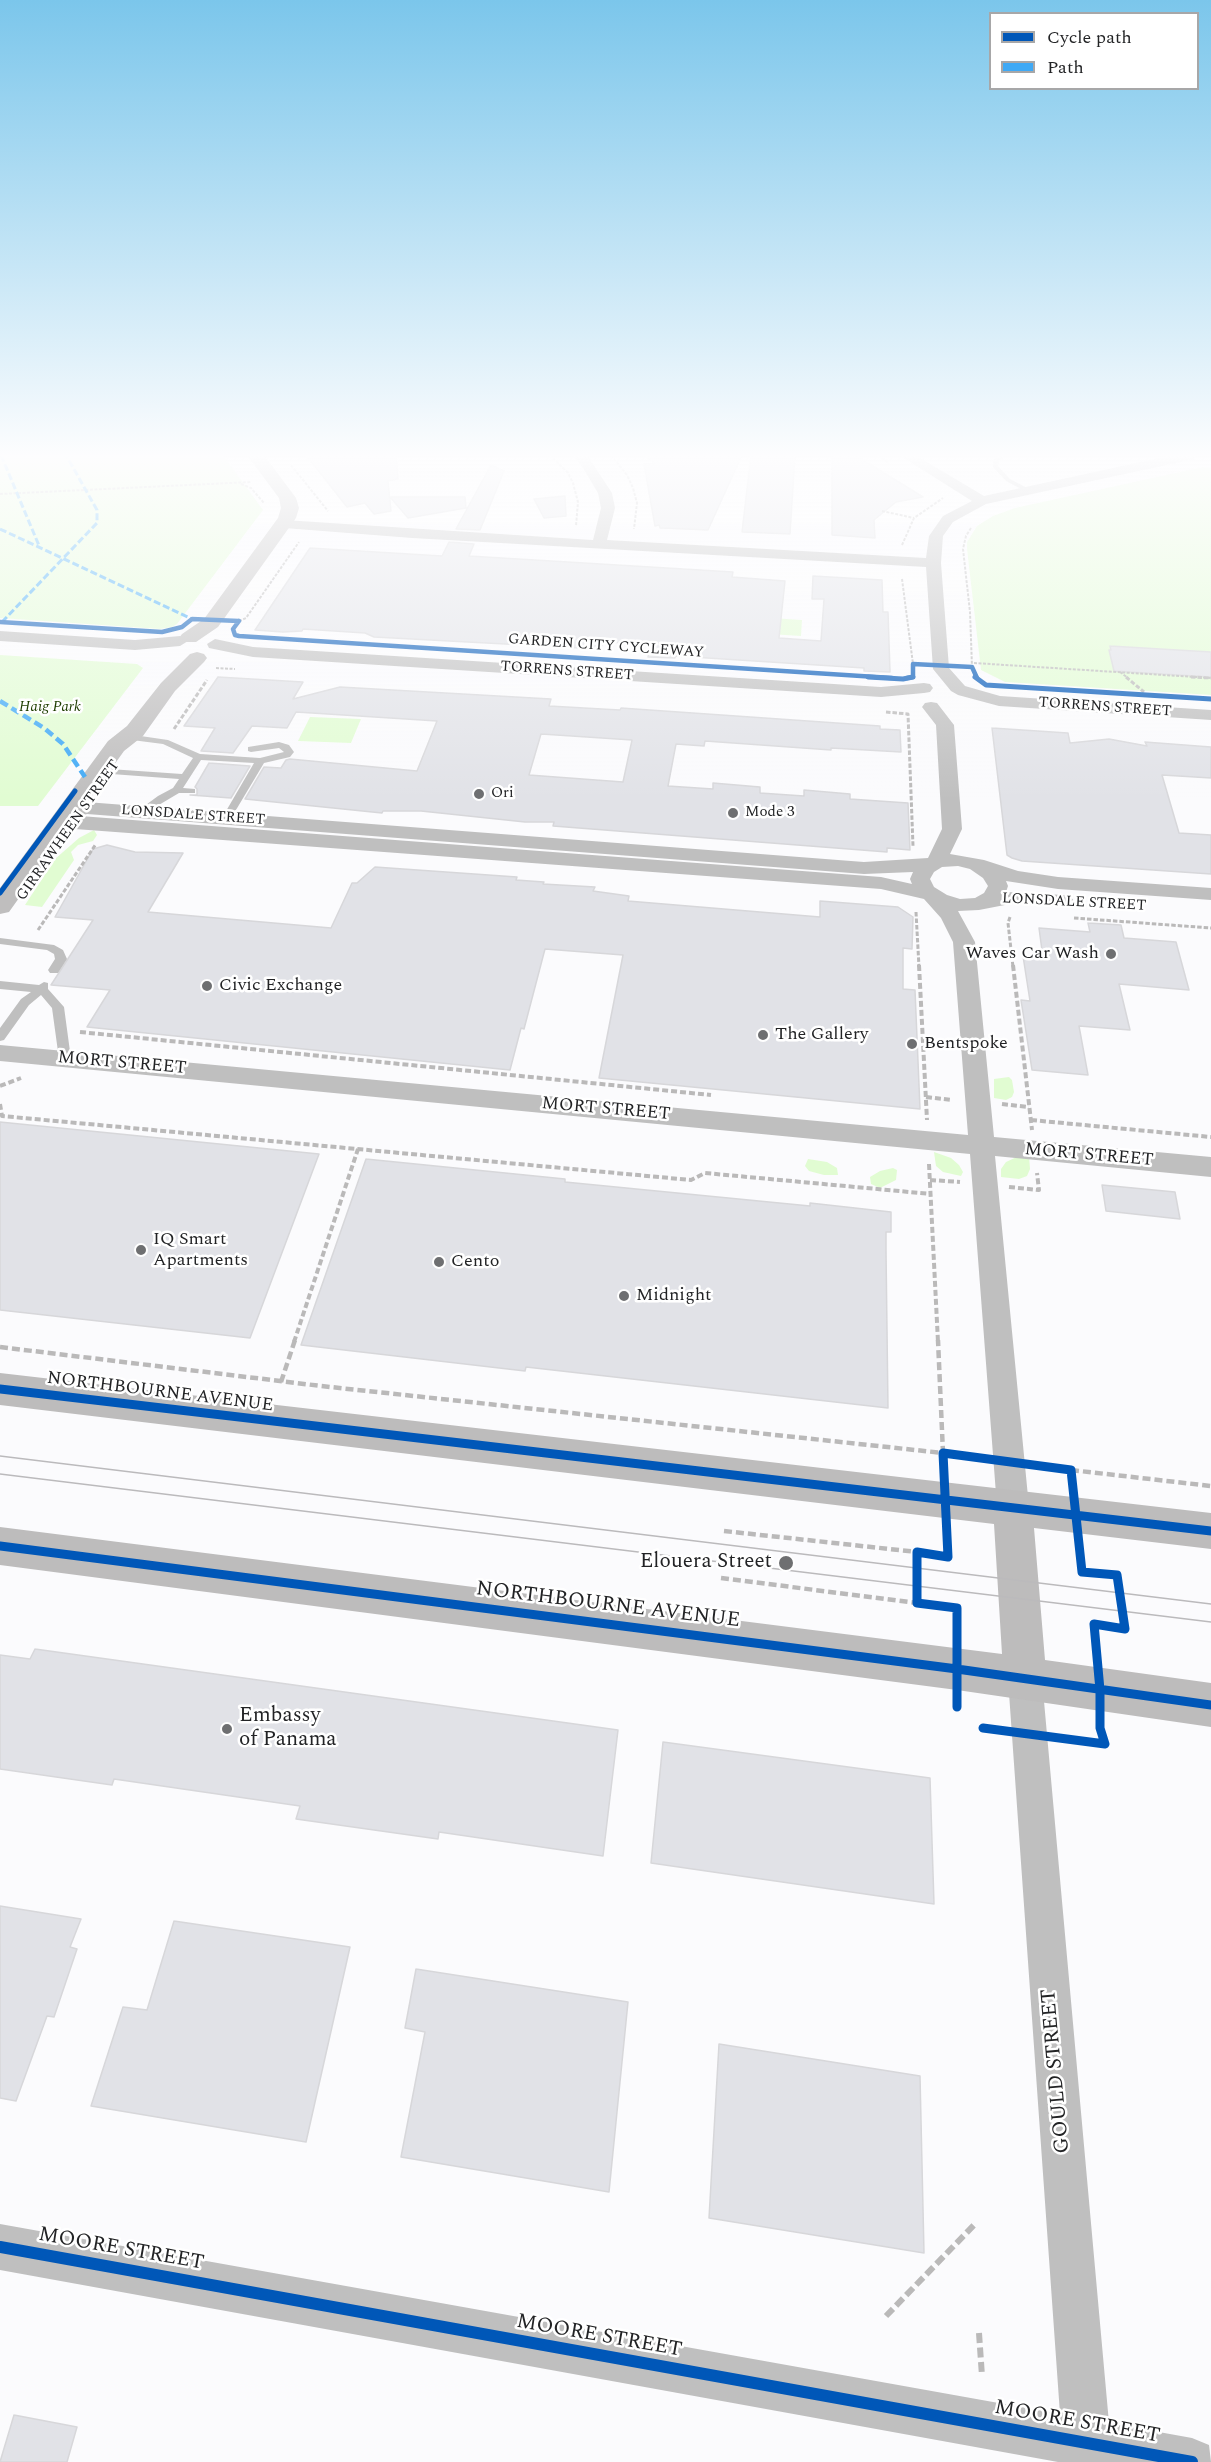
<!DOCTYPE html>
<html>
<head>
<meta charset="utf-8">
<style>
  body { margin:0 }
  #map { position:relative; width:1211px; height:2462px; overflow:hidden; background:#fbfbfd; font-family:Spectral,serif }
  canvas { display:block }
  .legend { position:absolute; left:989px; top:12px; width:210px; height:78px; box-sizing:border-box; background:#fff; border:2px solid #a7a7a8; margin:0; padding:8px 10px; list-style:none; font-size:18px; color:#222325 }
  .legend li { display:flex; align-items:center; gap:12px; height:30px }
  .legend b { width:30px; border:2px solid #a7a7a8 }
</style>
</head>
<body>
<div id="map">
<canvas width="1211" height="2462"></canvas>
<ul class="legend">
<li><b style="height:8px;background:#0057b8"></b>Cycle path</li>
<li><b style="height:8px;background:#3fa9f5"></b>Path</li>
</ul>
</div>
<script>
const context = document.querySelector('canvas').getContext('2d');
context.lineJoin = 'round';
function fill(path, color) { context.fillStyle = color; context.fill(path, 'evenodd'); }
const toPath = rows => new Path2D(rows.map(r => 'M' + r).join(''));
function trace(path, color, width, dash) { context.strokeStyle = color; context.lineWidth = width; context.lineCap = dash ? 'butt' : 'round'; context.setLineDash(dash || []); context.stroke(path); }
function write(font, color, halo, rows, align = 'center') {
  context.font = font + ' Spectral,serif'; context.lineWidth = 5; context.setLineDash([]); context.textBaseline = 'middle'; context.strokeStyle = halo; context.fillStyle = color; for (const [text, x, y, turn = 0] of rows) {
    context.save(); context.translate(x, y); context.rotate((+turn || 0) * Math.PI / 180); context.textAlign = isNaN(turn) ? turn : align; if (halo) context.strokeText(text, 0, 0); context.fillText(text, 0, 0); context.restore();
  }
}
fill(toPath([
  [0,455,223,455,263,510,177,624,172,627,160,629,0,618],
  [1203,467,1211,468,1211,695,1005,682,981,670,967,549,967,542,977,526,993,516,1015,508],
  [725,615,802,620,801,636,722,631],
  [0,655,137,664,143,668,38,806,0,806],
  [310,717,361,719,351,743,298,741],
  [94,830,97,835,93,841,78,845,71,852,74,860,42,907,25,905,55,859,79,838],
  [1009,1077,1012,1080,1014,1092,1012,1097,1006,1100,994,1098,994,1079],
  [934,1152,951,1158,959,1165,963,1172,961,1176,943,1172,936,1166],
  [1021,1155,1029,1156,1030,1169,1027,1176,1019,1179,1001,1177,1001,1169,1006,1162],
  [808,1159,827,1162,837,1168,838,1175,824,1175,809,1171,805,1166],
  [893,1168,897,1170,896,1180,880,1188,871,1184,870,1177,880,1171]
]), '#e1fcd2');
const building = toPath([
  [306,455,396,455,398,479,388,481,391,511,374,514,365,503,347,507,306,455],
  [645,455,742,455,708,530,660,528,659,525,655,526,644,464,655,464,645,455],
  [751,455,795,455,790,534,742,532,751,455],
  [832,455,855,455,923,497,896,502,874,520,875,538,832,535,832,455],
  [491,465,504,471,480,530,456,529,491,465],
  [565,496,566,516,544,518,534,499,565,496],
  [390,497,465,497,466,508,408,518,390,497],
  [449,542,474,544,469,556,733,572,732,577,785,581,779,638,821,641,824,599,812,599,813,576,882,580,883,612,888,612,890,672,864,671,864,668,676,656,675,658,648,657,650,644,605,642,599,649,374,637,365,633,303,629,302,631,283,632,255,630,310,548,442,556,449,542],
  [1110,646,1211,652,1211,677,1114,671,1109,650,1111,650,1110,646],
  [218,677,303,682,293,699,340,687,551,699,549,706,620,710,621,708,880,726,880,729,900,730,901,752,831,748,831,750,705,741,704,746,676,744,668,786,713,789,713,783,760,787,760,793,804,796,804,790,850,794,850,799,908,803,910,850,887,848,887,852,553,826,554,822,525,822,421,811,383,811,382,813,245,799,264,767,281,768,286,760,290,759,417,771,437,721,296,712,287,728,252,726,233,753,201,751,215,728,184,726,218,677],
  [541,734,632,740,623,782,529,775,541,734],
  [992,728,1068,733,1070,743,1109,739,1147,746,1145,742,1211,747,1211,778,1162,775,1179,833,1211,835,1211,874,1022,861,1012,858,1007,855,992,728],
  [209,763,250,766,231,798,190,795,197,795,197,789,195,787,209,763],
  [107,845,135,852,183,853,148,912,331,928,352,883,357,883,375,867,517,877,516,880,544,882,543,884,595,887,593,891,629,896,628,901,820,917,820,901,898,907,913,917,912,949,903,948,903,989,915,990,920,1109,599,1078,623,955,545,949,524,1029,521,1028,510,1070,87,1027,110,990,51,985,93,920,55,917,93,849,107,845],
  [1088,923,1121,925,1124,938,1176,942,1189,990,1119,984,1130,1030,1079,1026,1088,1075,1032,1070,1021,1000,1030,1001,1023,956,1043,958,1039,928,1090,932,1088,923],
  [0,1122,319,1154,250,1338,0,1310,0,1122],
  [366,1159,565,1179,565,1182,810,1206,810,1203,891,1212,891,1232,886,1232,886,1251,888,1408,526,1367,525,1371,301,1345,366,1159],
  [1102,1185,1175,1192,1180,1219,1106,1211,1102,1185],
  [35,1649,618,1730,603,1856,439,1832,438,1839,296,1819,300,1806,114,1779,112,1785,0,1769,0,1655,30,1659,35,1649],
  [663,1742,930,1778,934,1904,651,1863,663,1742],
  [0,1906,81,1919,70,1947,77,1949,54,2017,47,2016,16,2101,0,2098,0,1906],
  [174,1921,350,1947,306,2142,91,2106,123,2007,147,2010,174,1921],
  [416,1969,628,2002,609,2192,401,2157,425,2032,405,2028,416,1969],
  [719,2044,920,2076,924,2253,709,2218,719,2044],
  [14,2415,77,2427,67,2462,0,2462,14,2415]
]);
fill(building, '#e1e2e7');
trace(building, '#d7d7da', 1.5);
trace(toPath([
  [550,455,568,473,573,483,578,502,576,526],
  [611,455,627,475,633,488,637,503,634,529],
  [878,455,889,463],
  [291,465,328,511],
  [241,484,251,488,264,503],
  [0,494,251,482],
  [882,511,914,518],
  [971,528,966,536,963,549,970,612,972,667],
  [902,545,914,518,943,498],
  [902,579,913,664],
  [239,621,246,618,299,542],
  [974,663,1211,678],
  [216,668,235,669],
  [1120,672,1128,678]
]), '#bab9b9', 2, [3, 1.5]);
trace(toPath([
  [1126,677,1144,692],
  [1191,677,1211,678],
  [886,712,908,714,913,846],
  [174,729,207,680],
  [916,912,919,967],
  [1010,917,1008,923,1013,967],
  [1074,918,1211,928],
  [38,930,96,844]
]), '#bab9b9', 3, [4.5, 2]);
trace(toPath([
  [919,965,927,1120],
  [1013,965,1032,1130],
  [80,1032,711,1095],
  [0,1086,21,1078],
  [926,1097,952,1100],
  [0,1104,2,1116,691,1180,705,1173,931,1194],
  [1002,1104,1029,1107],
  [1031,1120,1211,1137],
  [929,1164,938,1342],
  [930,1180,960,1182],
  [1009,1187,1039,1190,1037,1173],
  [294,1342,358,1149]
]), '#bab9b9', 4, [6, 3]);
trace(toPath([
  [0,1347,321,1386,943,1453,938,1340],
  [281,1382,295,1340],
  [1071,1470,1211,1486],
  [724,1531,917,1552],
  [721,1578,917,1603]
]), '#bab9b9', 4.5, [8, 4]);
trace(toPath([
  [886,2316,975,2224],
  [979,2333,982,2376]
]), '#bab9b9', 6, [10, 4.5]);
fill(toPath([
  [999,455,1007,455,999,462,998,466,1010,479,1029,489,1029,491,1025,491,1006,481,993,467,993,461,999,455],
  [127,734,168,740,200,754,260,758,284,752,279,748,251,752,248,751,248,747,279,742,289,745,294,752,290,757,264,763,230,820,222,818,254,763,201,760,183,788,195,789,195,793,179,793,142,815,139,814,139,810,158,796,173,788,179,779,98,773,95,772,95,768,182,774,193,758,163,744,124,739,124,735,127,734],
  [0,938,54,945,63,950,67,959,58,973,50,973,48,970,55,959,54,954,47,950,0,944,0,938],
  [0,981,39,985,44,982,48,983,48,989,64,1007,71,1059,69,1062,61,1062,59,1059,52,1008,41,995,29,1005,4,1040,0,1041,0,1028,21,999,31,992,0,989,0,981]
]), '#bfbfbf');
fill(toPath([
  [573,455,587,455,612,493,615,508,607,540,926,558,929,536,943,516,972,501,899,455,915,455,984,496,1173,455,1200,455,1194,459,986,504,953,522,943,536,941,563,949,668,965,686,1000,696,1211,710,1211,720,999,706,958,695,951,691,933,669,926,567,412,538,284,528,277,524,284,520,593,540,601,508,598,493,583,468,573,455],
  [0,631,135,640,180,636,188,641,180,646,135,650,0,641,0,631],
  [215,639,253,647,881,687,924,683,930,684,933,688,930,692,924,693,881,697,253,657,209,648,207,644,215,639],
  [931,702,937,703,954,725,962,829,950,854,984,860,1018,871,1058,877,1211,888,1211,900,1058,889,1006,881,1008,886,1006,892,1063,895,1070,896,1074,901,1070,906,1063,907,1015,903,979,910,958,911,975,942,994,1137,1211,1157,1211,1177,995,1156,1029,1507,1024,1517,1013,1522,1002,1517,997,1507,970,1154,0,1061,0,1045,968,1135,953,942,941,918,924,899,881,889,75,829,68,827,57,814,60,810,86,802,864,862,928,858,942,829,936,725,922,707,925,703,931,702],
  [87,814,864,874,913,872,910,879,912,884,881,877,80,816,87,814],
  [958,866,970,869,983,878,988,886,984,893,975,898,960,899,947,895,934,887,930,879,934,872,942,867,958,866],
  [1025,1662,1037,1667,1042,1679,1109,2423,1192,2438,1209,2445,1211,2462,1058,2462,0,2270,0,2224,1060,2414,1008,1679,1013,1667,1025,1662]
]), '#bfbfbf');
fill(toPath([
  [247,455,264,455,296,498,299,508,296,518,218,627,196,642,182,642,179,638,182,634,204,619,278,518,281,508,279,498,247,455],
  [197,652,204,654,207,658,204,662,175,691,143,736,124,751,9,912,0,914,0,888,108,741,127,726,161,683,190,654,197,652]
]), '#bfbebe');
fill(toPath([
  [0,1373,1211,1513,1211,1549,1034,1528,1045,1660,1211,1683,1211,1727,957,1690,0,1565,0,1527,1002,1654,994,1524,0,1405,0,1373]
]), '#bdbcbc');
trace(toPath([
  [0,1456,1211,1604],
  [0,1474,1211,1622]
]), '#bbbabc', 1.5);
trace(toPath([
  [1,455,40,548],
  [0,529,192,619],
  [2,622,97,523,97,510,66,455]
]), '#3fa9f5', 3, [7, 3]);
trace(toPath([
  [0,701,44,728,63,744,85,777]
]), '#3fa9f5', 4.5, [9, 4.5]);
trace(toPath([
  [239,621,233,629,235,635,239,636,892,678],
  [0,622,162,632,182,627,192,619,239,621],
  [907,678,913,677,913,664,972,667,977,678]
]), '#0057b8', 4.5);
trace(toPath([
  [868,677,903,679,913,677],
  [975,677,986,685,1211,699],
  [0,893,75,791]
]), '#0057b8', 5);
trace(toPath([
  [0,1389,1211,1531],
  [0,1546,957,1669,1211,1705],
  [957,1707,957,1608,917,1603,917,1552,948,1557,943,1453,1071,1470,1082,1572,1117,1575,1125,1629,1094,1624,1100,1690,1100,1728,1105,1744,983,1728]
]), '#0057b8', 9);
trace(toPath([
  [0,2247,1192,2462]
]), '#0057b8', 12);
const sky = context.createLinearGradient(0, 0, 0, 800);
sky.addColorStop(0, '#7bc6eb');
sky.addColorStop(0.57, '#fdfdfe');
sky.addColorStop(1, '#fdfdfe00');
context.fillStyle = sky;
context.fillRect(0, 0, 1211, 800);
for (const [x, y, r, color] of [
  [479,794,6,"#6e6f71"],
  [733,813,6,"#6e6f71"],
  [1111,954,6,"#6e6f71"],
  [207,986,6,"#6e6f71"],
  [763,1035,6,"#6e6f71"],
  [912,1044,6,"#6e6f71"],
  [141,1250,6,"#6e6f71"],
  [439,1262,6,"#6e6f71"],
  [624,1296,6,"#6e6f71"],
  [786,1563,8,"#6e6f71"],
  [227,1729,6,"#6e6f71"]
]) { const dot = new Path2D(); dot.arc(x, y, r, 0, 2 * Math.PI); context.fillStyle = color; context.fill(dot); trace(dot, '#fff', 2); }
write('15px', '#222325', '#fff', [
  ["GARDEN CITY CYCLEWAY",606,647,4],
  ["TORRENS STREET",567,672,4],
  ["TORRENS STREET",1105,708,4],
  ["LONSDALE STREET",193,816,4],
  ["GIRRAWHEEN STREET",69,831,-55],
  ["LONSDALE STREET",1074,903,3]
]);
write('italic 15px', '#1f3e01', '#fff', [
  ["Haig Park",50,708]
]);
write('15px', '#222325', '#fff', [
  ["Ori",491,794],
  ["Mode 3",745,813]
], 'left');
write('18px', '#222325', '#fff', [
  ["Waves Car Wash",1099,954,"right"],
  ["Civic Exchange",219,986],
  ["The Gallery",775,1035],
  ["Bentspoke",924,1044],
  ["IQ Smart",153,1240],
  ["Apartments",153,1261],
  ["Cento",451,1262],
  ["Midnight",636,1296]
], 'left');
write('18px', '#222325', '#fff', [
  ["MORT STREET",122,1064,5],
  ["MORT STREET",606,1110,5],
  ["MORT STREET",1089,1156,5],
  ["NORTHBOURNE AVENUE",160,1393,7]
]);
write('21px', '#222325', '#fff', [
  ["Elouera Street",772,1563],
  ["Embassy",239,1717,"left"],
  ["of Panama",239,1741,"left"]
], 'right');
write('21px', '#222325', '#fff', [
  ["NORTHBOURNE AVENUE",608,1606,7],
  ["GOULD STREET",1057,2071,-95],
  ["MOORE STREET",121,2250,10],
  ["MOORE STREET",599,2337,10],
  ["MOORE STREET",1077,2423,10]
]);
</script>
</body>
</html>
